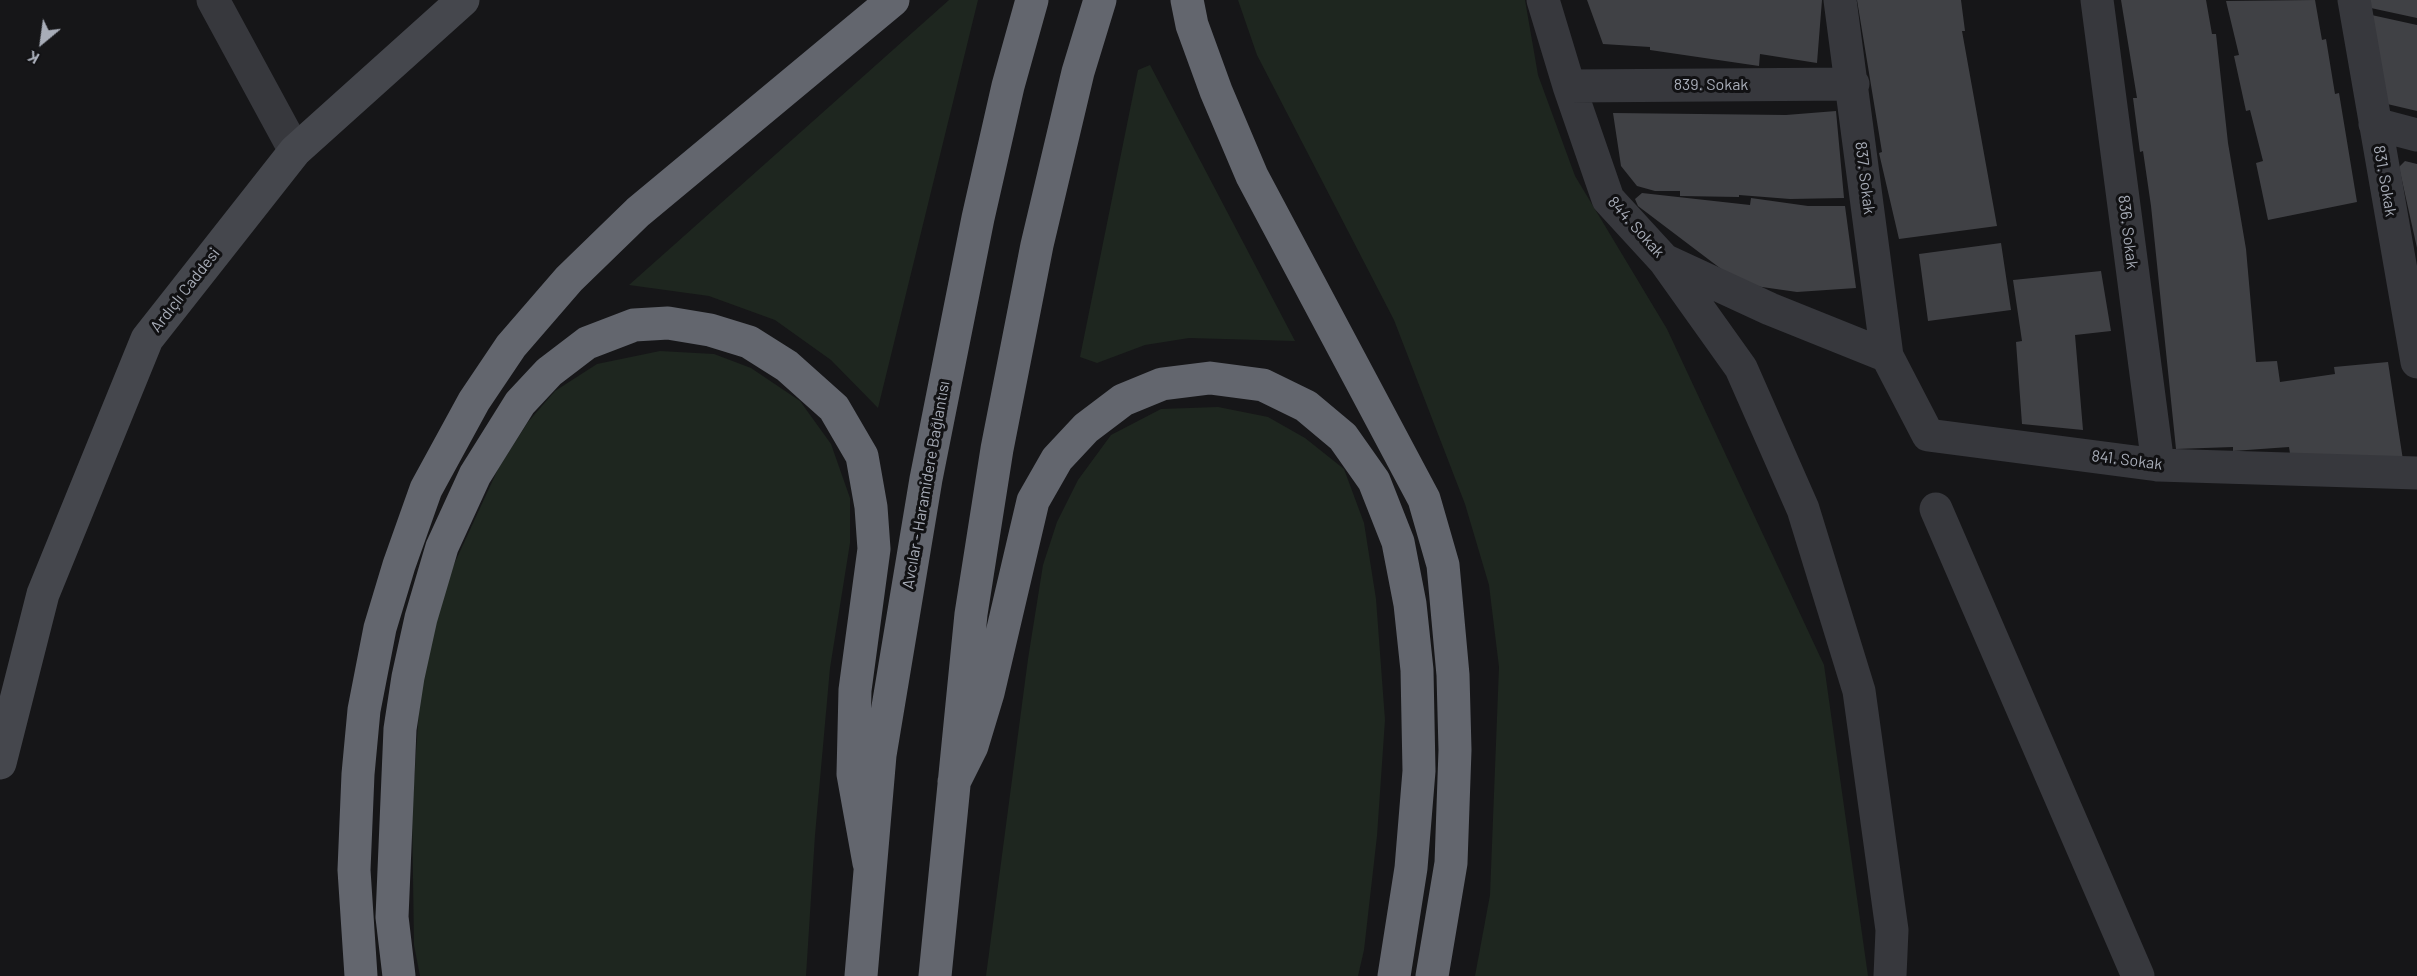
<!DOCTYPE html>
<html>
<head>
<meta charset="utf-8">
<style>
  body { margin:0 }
  #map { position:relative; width:2417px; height:976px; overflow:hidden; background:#161618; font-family:Barlow,sans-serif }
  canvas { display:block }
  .north { position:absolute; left:12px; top:12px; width:60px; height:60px; -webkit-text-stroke:4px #111113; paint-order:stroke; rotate:209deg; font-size:16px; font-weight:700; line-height:24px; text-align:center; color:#a8adb8 }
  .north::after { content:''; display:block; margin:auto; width:21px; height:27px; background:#a8adb8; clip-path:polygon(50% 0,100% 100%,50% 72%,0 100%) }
</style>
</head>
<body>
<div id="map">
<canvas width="2417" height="976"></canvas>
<div class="north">K</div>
</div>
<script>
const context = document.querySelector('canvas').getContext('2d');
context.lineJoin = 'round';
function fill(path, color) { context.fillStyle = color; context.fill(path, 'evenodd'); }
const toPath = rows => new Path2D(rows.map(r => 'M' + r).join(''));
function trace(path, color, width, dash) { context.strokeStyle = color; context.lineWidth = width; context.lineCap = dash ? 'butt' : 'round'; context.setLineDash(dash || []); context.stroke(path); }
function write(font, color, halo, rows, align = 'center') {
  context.font = font + ' Barlow,sans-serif'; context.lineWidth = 6; context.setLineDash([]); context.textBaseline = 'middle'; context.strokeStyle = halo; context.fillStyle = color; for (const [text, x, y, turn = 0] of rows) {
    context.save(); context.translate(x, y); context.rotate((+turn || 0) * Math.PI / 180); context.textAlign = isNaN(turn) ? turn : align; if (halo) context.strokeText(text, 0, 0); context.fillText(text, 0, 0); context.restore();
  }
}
fill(toPath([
  [949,0,978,0,878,408,831,360,775,320,709,296,629,285],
  [1238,0,1525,0,1538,75,1575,176,1667,329,1824,665,1868,976,1475,976,1490,895,1499,667,1489,585,1465,504,1394,320,1257,55],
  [1150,65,1295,341,1189,338,1145,345,1097,363,1080,357,1138,70],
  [660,351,714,354,751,368,800,401,831,444,850,498,850,543,830,668,815,835,806,976,420,976,414,945,412,809,421,682,444,586,498,469,528,422,555,391,597,364],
  [1218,407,1268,417,1305,438,1344,469,1364,523,1376,599,1385,720,1377,836,1364,950,1358,976,986,976,1028,659,1043,565,1057,522,1078,480,1111,435,1161,409]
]), '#1e261f');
fill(toPath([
  [1587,0,1822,0,1817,63,1760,54,1759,66,1650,50,1650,47,1603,44],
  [1857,0,1961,0,1965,31,1962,31,1997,226,1899,239,1879,153,1882,152],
  [2121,0,2206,0,2212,34,2216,34,2228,143,2246,249,2256,362,2277,361,2280,382,2335,374,2334,367,2388,362,2403,460,2291,460,2289,447,2233,451,2233,447,2176,449,2151,206,2143,151,2140,152,2133,98,2137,98],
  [2315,0,2322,40,2326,39,2335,94,2339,93,2357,202,2268,220,2256,163,2263,161,2250,110,2246,111,2234,56,2239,55,2226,1],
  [2358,0,2417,0,2417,18,2357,5],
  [2367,14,2417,25,2417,111,2383,103],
  [1836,111,1844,198,1790,199,1739,195,1739,197,1680,196,1680,191,1655,191,1637,186,1621,166,1613,113,1786,115],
  [2405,161,2417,164,2417,248,2399,167],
  [1642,193,1750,205,1751,198,1808,206,1845,206,1856,288,1797,292,1741,284,1638,206,1635,199],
  [2001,243,2011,310,1928,321,1919,254],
  [2101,271,2111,331,2075,335,2083,430,2022,424,2016,342,2022,341,2013,280]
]), '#404145');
trace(toPath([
  [213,0,295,151],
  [1543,0,1569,86,1608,199,1664,260,1770,309,1887,356],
  [1840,0,1887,356,1928,435,2158,465,2417,473],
  [2097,0,2158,465],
  [2354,0,2417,362],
  [1569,86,1853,84],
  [2375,124,2417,135],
  [1664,260,1741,368,1803,509,1859,691,1892,930,1890,976],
  [1936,509,2138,976]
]), '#37383d', 33);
trace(toPath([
  [0,763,43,594,147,339,295,151,463,0]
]), '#45474d', 33);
trace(toPath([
  [1187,0,1192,25,1216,91,1252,176,1424,499,1443,565,1453,675,1455,750,1451,863,1432,976],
  [954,782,972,746,988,693,1033,501,1057,459,1086,428,1123,400,1162,384,1210,378,1263,385,1306,406,1343,437,1374,481,1398,542,1410,604,1417,670,1419,771,1411,868,1394,976],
  [361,976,354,870,358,774,364,710,380,628,399,565,426,489,474,401,511,346,569,279,638,212,893,0],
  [399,976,392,917,400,729,408,677,421,618,442,547,475,475,520,403,549,372,587,343,634,325,668,323,710,330,749,342,787,366,834,408,862,456,871,507,874,549,855,690,853,774,869,863],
  [861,976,880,755,926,479,978,218,1008,86,1032,0],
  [935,976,971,614,997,449,1037,245,1078,72,1100,0]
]), '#63666e', 33);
write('16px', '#a8adb8', '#111113', [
  ["839. Sokak",1711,85],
  ["837. Sokak",1865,178,83],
  ["831. Sokak",2385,181,80],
  ["844. Sokak",1636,227,48],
  ["836. Sokak",2128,232,83],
  ["Ardıçlı Caddesi",185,290,-52],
  ["841. Sokak",2127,460,7],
  ["Avcılar - Haramidere Bağlantısı",926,485,-80]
]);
</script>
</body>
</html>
